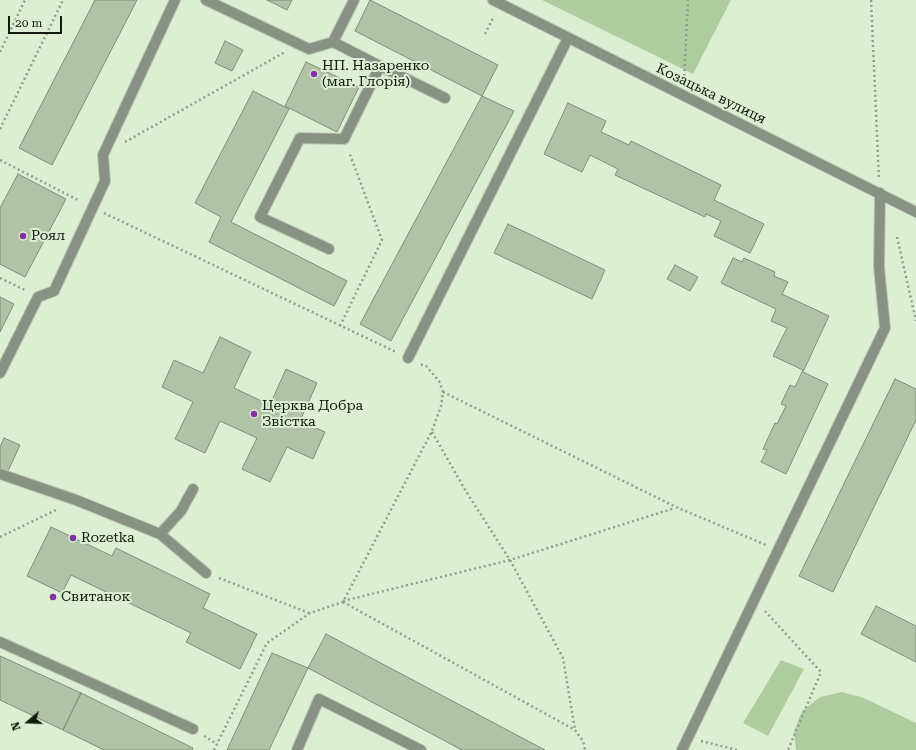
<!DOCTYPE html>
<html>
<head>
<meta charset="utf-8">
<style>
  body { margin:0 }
  #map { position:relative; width:916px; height:750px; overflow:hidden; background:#dcefd2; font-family:"Roboto Serif",serif }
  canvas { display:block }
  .north { position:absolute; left:8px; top:702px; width:40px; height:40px; -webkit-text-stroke:3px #dcefd2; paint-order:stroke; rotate:251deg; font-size:11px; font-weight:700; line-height:16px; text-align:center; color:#12190f }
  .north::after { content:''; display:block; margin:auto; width:14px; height:18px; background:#12190f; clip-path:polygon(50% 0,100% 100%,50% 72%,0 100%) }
  .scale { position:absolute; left:8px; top:16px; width:54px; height:18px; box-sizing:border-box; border:2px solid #12190f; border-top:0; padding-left:5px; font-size:12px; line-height:14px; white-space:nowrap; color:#12190f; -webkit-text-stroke:3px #dcefd2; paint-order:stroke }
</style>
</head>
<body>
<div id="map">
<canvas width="916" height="750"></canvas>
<div class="north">N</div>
<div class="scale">20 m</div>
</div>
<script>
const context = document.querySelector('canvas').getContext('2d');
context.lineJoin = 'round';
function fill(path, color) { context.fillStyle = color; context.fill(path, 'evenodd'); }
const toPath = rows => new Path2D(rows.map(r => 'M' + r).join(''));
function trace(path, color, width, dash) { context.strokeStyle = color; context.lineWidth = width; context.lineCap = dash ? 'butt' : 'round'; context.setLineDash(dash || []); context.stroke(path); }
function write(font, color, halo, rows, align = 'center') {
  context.font = font + ' "Roboto Serif",serif'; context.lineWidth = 4; context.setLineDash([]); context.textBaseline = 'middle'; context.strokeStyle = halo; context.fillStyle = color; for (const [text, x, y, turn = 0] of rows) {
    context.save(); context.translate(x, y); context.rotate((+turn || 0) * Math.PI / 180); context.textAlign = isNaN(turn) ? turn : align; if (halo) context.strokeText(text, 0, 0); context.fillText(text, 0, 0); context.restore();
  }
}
fill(toPath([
  [542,0,731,0,693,74],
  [781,660,804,669,768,736,743,723],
  [842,692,864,698,916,723,916,750,796,750,794,732,802,711,820,697]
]), '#afcc9f');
const building = toPath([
  [95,0,137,0,52,165,19,148,95,0],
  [267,0,292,0,287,10,267,0],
  [370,0,498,65,482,96,355,31,370,0],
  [225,41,243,50,232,71,215,63,225,41],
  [306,62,359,87,337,132,285,106,306,62],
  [253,91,289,109,231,222,347,281,334,306,209,242,221,217,195,203,253,91],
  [482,96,514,111,391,341,360,324,482,96],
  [568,103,606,121,601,132,629,145,631,141,721,185,714,200,764,224,750,253,714,236,721,221,706,214,705,217,615,175,618,169,590,155,582,172,544,154,568,103],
  [18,174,66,199,25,277,0,264,0,208,18,174],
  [508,224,605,270,592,299,494,253,508,224],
  [733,258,742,262,744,258,775,272,774,276,788,282,782,294,829,316,803,372,828,384,786,474,761,462,767,450,763,449,775,423,777,424,786,406,781,404,790,385,795,387,803,370,773,356,787,328,771,321,776,309,721,283,733,258],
  [675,265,698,277,690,291,667,279,675,265],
  [0,297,14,304,0,332,0,297],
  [220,337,251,352,234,388,270,405,286,369,317,383,300,421,325,432,313,459,287,447,270,482,242,469,257,438,220,421,205,453,175,439,193,402,162,387,174,360,203,373,220,337],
  [895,379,916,389,916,420,833,592,799,576,895,379],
  [4,438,20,445,8,471,0,468,0,447,4,438],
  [51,527,112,556,116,548,210,594,203,608,257,634,240,669,186,642,191,633,71,575,62,593,27,576,51,527],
  [876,606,916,626,916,662,861,634,876,606],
  [326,634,545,750,462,750,308,668,326,634],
  [272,653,308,668,269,750,227,750,272,653],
  [0,656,81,693,63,730,0,700,0,656],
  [81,693,193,748,192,750,104,750,63,730,81,693]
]);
fill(building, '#b1c3a7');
trace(building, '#7e8f75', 1);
const minor = toPath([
  [206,0,309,49,333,42,354,0],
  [493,0,916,212],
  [380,66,445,98],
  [329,249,260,217,300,138,344,139,380,66,333,42],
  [408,358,568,38],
  [0,373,38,297,54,291,105,181,103,155,175,0],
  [0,474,76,500,160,534,206,573],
  [160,534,181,511,193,489],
  [0,642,193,729],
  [297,750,319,699,421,750],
  [682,750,885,328,879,267,880,193]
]);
trace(minor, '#b8c8af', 12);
trace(toPath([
  [871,0,879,179],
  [485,34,494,16],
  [0,52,25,0],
  [684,81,688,0],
  [0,129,63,0],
  [125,142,285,52],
  [0,160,80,201],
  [104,213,396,352],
  [897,237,916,321],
  [0,278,27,291],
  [340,326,382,240,349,152],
  [443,392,676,507,766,545],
  [432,432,467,493,510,560,563,658,575,730],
  [0,537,58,509],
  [219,578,309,613],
  [343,601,510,560,675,508],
  [343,602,575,730,583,741,585,750],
  [765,611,821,672,788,750],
  [204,736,217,744],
  [701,741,737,750],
  [214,750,267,643,310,613,343,602,432,431,441,406,443,392,439,381,426,366,420,364]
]), '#8f9e88', 2.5, [2, 3]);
trace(minor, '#899185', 10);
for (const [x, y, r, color] of [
  [314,74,4,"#8332a2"],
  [23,236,4,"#8332a2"],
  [254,414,4,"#8332a2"],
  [73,538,4,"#8332a2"],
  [53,597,4,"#8332a2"]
]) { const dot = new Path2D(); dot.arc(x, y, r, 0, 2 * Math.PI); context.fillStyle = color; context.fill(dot); trace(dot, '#dcefd2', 1.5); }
write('14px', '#12190f', '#dcefd2', [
  ["НП. Назаренко",322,66],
  ["(маг. Глорія)",322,82],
  ["Роял",31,236],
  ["Церква Добра",262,406],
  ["Звістка",262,422],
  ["Rozetka",81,538],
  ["Свитанок",61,597]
], 'left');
write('14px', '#12190f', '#dcefd2', [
  ["Козацька вулиця",711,94,26]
]);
</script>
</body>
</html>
